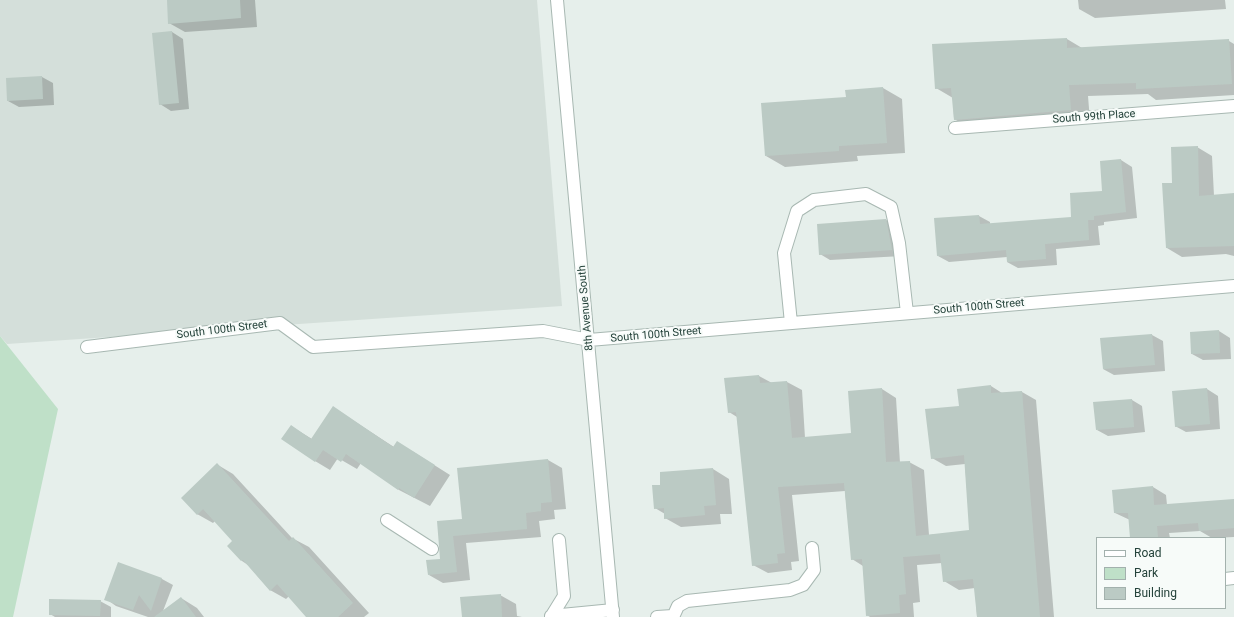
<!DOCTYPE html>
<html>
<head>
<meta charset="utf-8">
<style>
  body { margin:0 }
  #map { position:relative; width:1234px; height:617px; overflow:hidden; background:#e6efeb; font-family:Roboto,sans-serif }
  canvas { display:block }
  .legend { position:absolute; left:1096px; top:537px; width:130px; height:72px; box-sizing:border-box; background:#f7fbf9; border:1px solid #a3b1ad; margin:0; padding:5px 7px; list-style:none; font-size:12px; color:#24423a }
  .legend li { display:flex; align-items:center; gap:8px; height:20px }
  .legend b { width:20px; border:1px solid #a3b1ad }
</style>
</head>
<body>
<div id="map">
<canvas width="1234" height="617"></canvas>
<ul class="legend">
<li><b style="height:5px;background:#fff"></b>Road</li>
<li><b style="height:11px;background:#bfe0c8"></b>Park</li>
<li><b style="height:11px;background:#bbcac4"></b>Building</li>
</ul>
</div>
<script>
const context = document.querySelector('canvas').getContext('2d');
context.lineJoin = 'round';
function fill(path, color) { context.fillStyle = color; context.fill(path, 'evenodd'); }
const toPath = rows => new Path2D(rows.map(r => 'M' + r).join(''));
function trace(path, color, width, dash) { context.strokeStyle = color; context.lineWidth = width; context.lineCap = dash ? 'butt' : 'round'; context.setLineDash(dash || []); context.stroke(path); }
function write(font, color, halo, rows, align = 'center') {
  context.font = font + ' Roboto,sans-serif'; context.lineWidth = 4; context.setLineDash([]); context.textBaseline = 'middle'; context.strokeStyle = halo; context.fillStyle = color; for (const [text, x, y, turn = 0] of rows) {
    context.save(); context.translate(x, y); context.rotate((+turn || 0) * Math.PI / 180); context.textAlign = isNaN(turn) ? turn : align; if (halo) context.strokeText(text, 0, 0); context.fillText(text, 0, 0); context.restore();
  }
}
fill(toPath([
  [0,0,537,0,562,306,7,344,0,336]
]), '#d4dfda');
fill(toPath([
  [0,336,58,409,13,617,0,617]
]), '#bfe0c8');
fill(toPath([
  [168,0,255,0,257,27,185,32,169,23],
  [1078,0,1225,0,1226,9,1095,18,1079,9],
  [172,32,183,39,189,109,171,111,160,104],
  [1067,39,1082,48,1229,41,1234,44,1234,95,1156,100,1148,94,1088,96,1090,121,974,130,954,119,953,98,936,88],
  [42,77,53,83,54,105,19,107,8,101],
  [883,88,902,99,905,153,857,156,858,161,785,167,766,156,847,98],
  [1197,147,1212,156,1214,196,1234,194,1234,256,1226,254,1182,257,1167,248,1173,184],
  [1121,160,1132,167,1137,218,1104,222,1104,225,1098,226,1100,245,1056,249,1057,265,1018,268,1007,262,1007,257,949,262,938,256,979,216,990,222,990,225,1072,218,1103,192],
  [886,220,897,226,902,256,830,260,820,254],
  [1219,331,1230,338,1231,359,1203,360,1192,354],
  [1152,335,1163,341,1165,371,1114,375,1103,369],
  [759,376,772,383,787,382,802,390,805,438,852,434,882,389,896,398,900,463,909,462,924,470,929,535,970,531,965,464,946,466,932,458,960,407,991,386,1002,393,1022,392,1036,400,1054,617,977,617,975,588,959,590,944,581,942,563,917,565,920,602,913,603,914,617,870,617,867,615,863,566,852,559,845,491,792,495,799,561,791,562,792,570,768,573,753,565,737,417,729,412],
  [1207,389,1218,396,1220,429,1186,432,1175,426],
  [1132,400,1142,406,1145,432,1108,436,1097,430],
  [348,417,394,447,412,451,450,475,430,506,399,490,361,463,357,469,338,458,330,470,315,461,291,426,312,439],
  [548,460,562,468,566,509,554,510,555,519,539,521,541,537,466,543,470,580,443,583,429,575,441,559,438,522,464,520],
  [218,465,233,474,292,538,309,547,369,613,364,617,308,617,289,596,286,599,270,590,248,565,242,561,234,541,215,521,213,523,197,514],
  [713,469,729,479,732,514,720,514,721,524,681,527,665,518,665,514,655,508,662,486],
  [1153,487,1166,495,1167,505,1234,500,1234,537,1212,538,1200,531,1169,533,1170,538,1131,538,1130,520,1115,513],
  [118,564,162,579,173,585,163,611,181,598,197,608,204,617,148,617,116,606,106,599],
  [500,595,516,604,517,616,522,617,463,617],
  [100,601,111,607,111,617,55,617,50,614]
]), '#0003');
fill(toPath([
  [167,0,240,0,241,18,168,24],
  [172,31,179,103,159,105,152,33],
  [1067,38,1067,48,1229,39,1232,84,1136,89,1136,83,1069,85,1071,110,954,120,951,88,935,89,932,44],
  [42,76,43,99,7,101,6,78],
  [883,87,887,143,839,146,839,151,765,156,761,103,846,97,845,90],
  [1198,146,1199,196,1234,193,1234,246,1166,248,1162,183,1172,183,1171,147],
  [1121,159,1126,212,1094,216,1094,220,1088,220,1089,240,1045,244,1046,259,1007,262,1006,250,937,256,934,218,979,215,980,224,1071,217,1070,193,1102,191,1100,161],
  [886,219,892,250,819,255,817,224],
  [1219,330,1220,353,1191,354,1190,332],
  [1152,334,1155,365,1103,369,1100,338],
  [759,375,760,383,787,381,792,438,851,433,848,391,882,388,886,462,910,461,916,536,969,530,964,455,931,459,925,409,959,406,957,389,991,385,991,393,1022,391,1040,617,977,617,973,579,943,582,940,554,903,557,906,594,899,595,900,613,866,616,862,559,851,560,844,483,778,487,785,553,777,554,778,563,752,566,736,412,728,413,724,378],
  [1207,388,1210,424,1175,427,1172,391],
  [1132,399,1134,427,1096,430,1093,402],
  [333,406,393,447,397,441,435,465,414,498,399,488,398,490,346,454,341,462,323,450,315,462,281,439,291,425,311,439],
  [548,459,552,502,541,503,541,511,526,513,527,529,453,536,457,572,428,575,426,560,440,559,437,521,462,519,457,468],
  [217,463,289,541,293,537,353,603,338,617,306,617,277,584,270,591,243,560,241,561,227,546,232,541,203,509,197,515,181,498],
  [713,468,716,505,704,506,705,515,664,519,664,508,654,509,652,485,660,485,660,472],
  [1153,486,1154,505,1234,499,1234,528,1199,531,1198,523,1157,526,1158,538,1130,538,1128,513,1114,513,1112,490],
  [118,562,162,578,151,611,139,595,133,610,104,600],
  [501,594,502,617,462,617,460,597],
  [181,597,196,617,154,617],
  [49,599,101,600,100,616,49,615]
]), '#bbcac4');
const minor = toPath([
  [557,0,613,617],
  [955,128,1234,106],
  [791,323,784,253,797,211,814,200,866,194,891,207,899,243,907,313],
  [87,347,280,323,313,347,543,331,589,340,1234,286],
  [387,520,432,549],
  [1225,579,1234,578],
  [551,616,613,610],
  [551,617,564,596,559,540],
  [657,617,673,616],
  [673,617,678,606,687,601,790,590,803,585,814,570,812,548]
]);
trace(minor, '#a8b8b2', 14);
trace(minor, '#fff', 12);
write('11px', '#24423a', '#f7fbf9', [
  ["South 99th Place",1094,117,-4],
  ["South 100th Street",979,307,-5],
  ["8th Avenue South",586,308,-95],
  ["South 100th Street",222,330,-7],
  ["South 100th Street",656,335,-5]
]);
</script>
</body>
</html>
